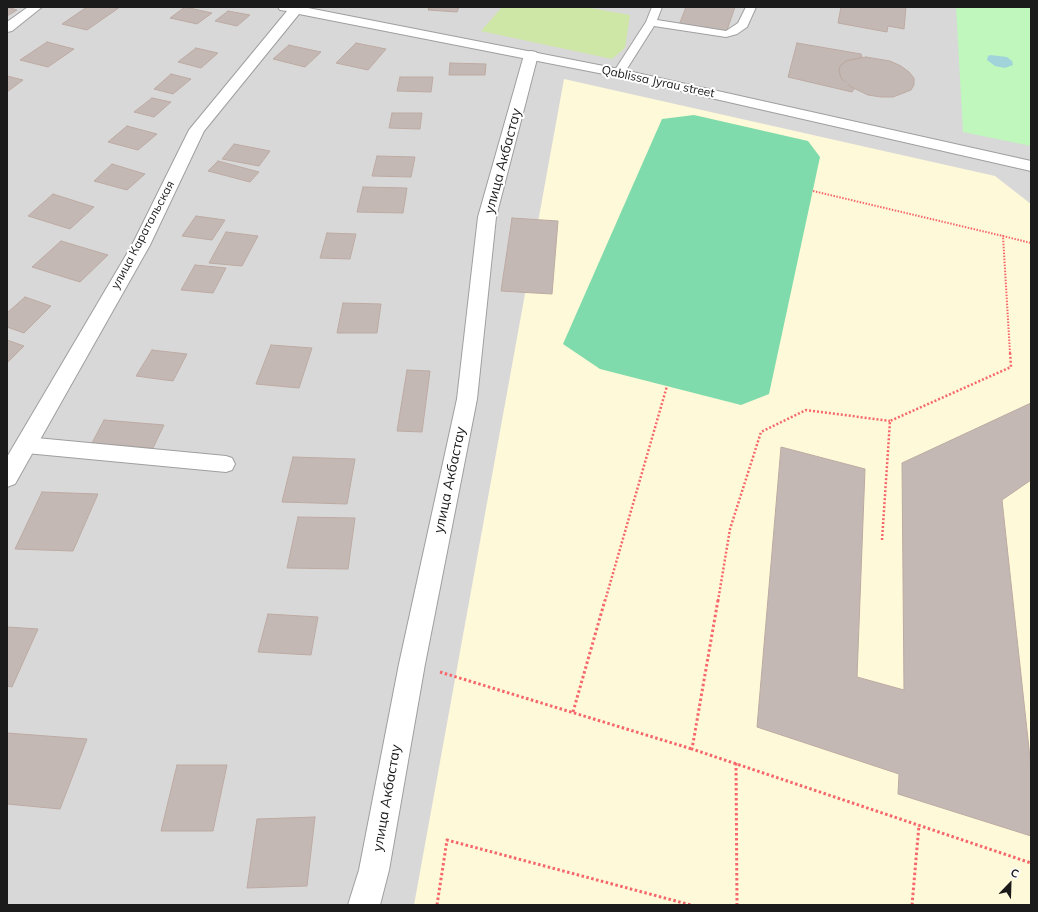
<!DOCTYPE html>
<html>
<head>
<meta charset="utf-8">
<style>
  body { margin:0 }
  #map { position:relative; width:1038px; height:912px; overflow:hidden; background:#ece7e0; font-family:Mulish,sans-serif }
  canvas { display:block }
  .frame { position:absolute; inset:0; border:8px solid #1b1b1b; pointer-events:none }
  .north { position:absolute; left:990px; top:864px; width:40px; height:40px; -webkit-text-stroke:3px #fff; paint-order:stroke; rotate:23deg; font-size:11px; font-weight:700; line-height:16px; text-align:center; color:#1b1b1b }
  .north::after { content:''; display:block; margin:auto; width:14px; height:18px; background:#1b1b1b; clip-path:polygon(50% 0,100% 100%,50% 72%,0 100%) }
</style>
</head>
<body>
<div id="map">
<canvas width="1038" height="912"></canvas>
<div class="frame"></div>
<div class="north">С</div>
</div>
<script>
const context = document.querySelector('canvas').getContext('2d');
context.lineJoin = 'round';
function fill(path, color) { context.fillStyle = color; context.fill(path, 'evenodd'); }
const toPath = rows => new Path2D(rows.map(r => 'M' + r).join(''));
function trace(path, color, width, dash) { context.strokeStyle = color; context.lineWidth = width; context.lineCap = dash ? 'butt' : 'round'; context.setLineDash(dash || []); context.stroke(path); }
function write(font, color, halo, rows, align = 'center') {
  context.font = font + ' Mulish,sans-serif'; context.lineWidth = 4; context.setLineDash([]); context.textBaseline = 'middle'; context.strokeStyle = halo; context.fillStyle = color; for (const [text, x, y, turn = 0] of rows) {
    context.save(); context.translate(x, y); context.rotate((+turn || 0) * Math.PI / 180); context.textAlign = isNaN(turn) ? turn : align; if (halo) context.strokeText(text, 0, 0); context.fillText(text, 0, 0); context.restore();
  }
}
fill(toPath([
  [7,7,1031,7,1031,905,7,905]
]), '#d9d8d8');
fill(toPath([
  [564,79,995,176,1031,204,1031,905,414,905]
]), '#fef9d8');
fill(toPath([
  [502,7,585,7,630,15,625,48,612,59,481,31]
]), '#cee7a6');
fill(toPath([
  [956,7,1031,7,1031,146,963,132]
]), '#bff7bc');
fill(toPath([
  [694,115,808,141,820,157,769,394,741,405,600,369,563,344,662,119]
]), '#7fdbab');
fill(toPath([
  [990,55,1007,57,1012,61,1013,65,1005,68,995,66,987,60,988,56]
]), '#a1d4da');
const building = toPath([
  [7,7,17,10,7,16,7,7],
  [87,7,120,7,87,30,62,24,87,7],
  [185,7,212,13,197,24,170,18,185,7],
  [429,7,459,7,457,12,428,10,429,7],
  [686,7,735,7,726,33,679,25,686,7],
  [841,7,906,7,904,29,888,26,887,32,838,23,841,7],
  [228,11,250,15,237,26,215,21,228,11],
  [47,42,74,49,48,67,20,60,47,42],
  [356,43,386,49,368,70,336,63,356,43],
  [797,43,861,54,862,57,846,61,840,66,839,71,841,78,854,89,852,92,788,77,797,43],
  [289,45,293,46,321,52,305,67,273,59,289,45],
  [196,48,218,53,201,68,178,62,196,48],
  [866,57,890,61,901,66,909,72,914,78,914,85,911,90,893,97,881,97,868,95,847,85,841,78,839,71,840,66,846,61,866,57],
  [450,63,486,64,485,75,449,75,450,63],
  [171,74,191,79,173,94,154,89,171,74],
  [7,76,23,80,7,92,7,76],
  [400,77,433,77,431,92,397,91,400,77],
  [152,98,171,102,154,117,134,112,152,98],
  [392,113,422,113,420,129,389,128,392,113],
  [127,126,157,134,138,150,108,142,127,126],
  [234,144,270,151,259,166,222,159,234,144],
  [377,156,415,157,411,177,372,176,377,156],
  [218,161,259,172,250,182,208,171,218,161],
  [112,164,145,174,127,190,94,181,112,164],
  [363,187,407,188,403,213,357,212,363,187],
  [53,194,94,207,70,229,28,216,53,194],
  [196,216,225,220,212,240,182,236,196,216],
  [512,218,558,221,552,294,501,291,512,218],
  [226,232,258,236,242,266,209,263,226,232],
  [327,233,356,234,350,259,320,258,327,233],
  [61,241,108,255,80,282,32,267,61,241],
  [195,265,226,268,213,293,181,290,195,265],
  [25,297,51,306,24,333,7,327,7,313,25,297],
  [343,303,381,304,377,333,337,333,343,303],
  [7,340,24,346,7,363,7,340],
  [271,345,312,348,299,388,256,384,271,345],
  [152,350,187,354,173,381,136,376,152,350],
  [407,370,430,371,422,432,397,431,407,370],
  [1031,403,1031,480,1002,500,1031,767,1031,836,898,794,899,774,757,727,781,447,865,469,857,677,904,690,902,463,1031,403],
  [104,420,164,425,153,448,92,443,104,420],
  [293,457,355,459,347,504,282,502,293,457],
  [42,492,98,494,73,551,15,549,42,492],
  [298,517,355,518,348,569,287,568,298,517],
  [268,614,318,617,311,655,258,652,268,614],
  [7,627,38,629,12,687,7,686,7,627],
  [7,733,87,739,60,809,7,804,7,733],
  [177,765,227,765,213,831,161,831,177,765],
  [315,817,307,886,247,888,257,819,315,817]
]);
fill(building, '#c4b8b4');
trace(building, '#bdaba3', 1);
const service = toPath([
  [652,7,662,7,657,20,726,31,738,23,746,7,756,7,747,27,737,34,726,37,654,26,623,75,615,75,613,73,646,22,652,7],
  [26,437,226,456,232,458,235,464,232,470,226,472,26,453,20,450,17,445,20,440,26,437]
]);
const minor = toPath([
  [28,7,42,7,12,31,7,32,7,22,28,7],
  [531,51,536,52,538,55,496,217,477,399,425,664,389,870,380,905,348,905,359,870,399,664,457,399,478,217,524,55,526,52,531,51]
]);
const tertiary = toPath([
  [278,7,303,7,619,69,1031,161,1031,171,619,77,299,14,204,131,150,245,15,484,7,487,7,457,132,245,189,130,287,11,280,10,278,7]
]);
trace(service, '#9f9f9f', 2);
trace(minor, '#9f9f9f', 2);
trace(tertiary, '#9f9f9f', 2);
trace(toPath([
  [813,191,1003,236],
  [1010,353,1003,236,1031,243]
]), '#f6676c', 2, [1.5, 1.5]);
trace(toPath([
  [882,540,890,421,1011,367,1010,352],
  [605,601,667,386],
  [718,601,730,529,761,432,806,410,890,421]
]), '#f6676c', 2.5, [2, 2]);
trace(toPath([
  [718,600,692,749,1031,863],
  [440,672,692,749],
  [573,712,605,600],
  [736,763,737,905],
  [437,905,447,840,691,905],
  [912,905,919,825]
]), '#f6676c', 3, [2.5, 2.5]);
fill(service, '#fff');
fill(minor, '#fff');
fill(tertiary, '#fff');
write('12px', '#1b1b1b', '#fff', [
  ["Qablissa Jyrau street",658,82,12],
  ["улица Каратальская",143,235,-62]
]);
write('14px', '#1b1b1b', '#fff', [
  ["улица Акбастау",503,161,-75],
  ["улица Акбастау",450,480,-78],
  ["улица Акбастау",387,798,-80]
]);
</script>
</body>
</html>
